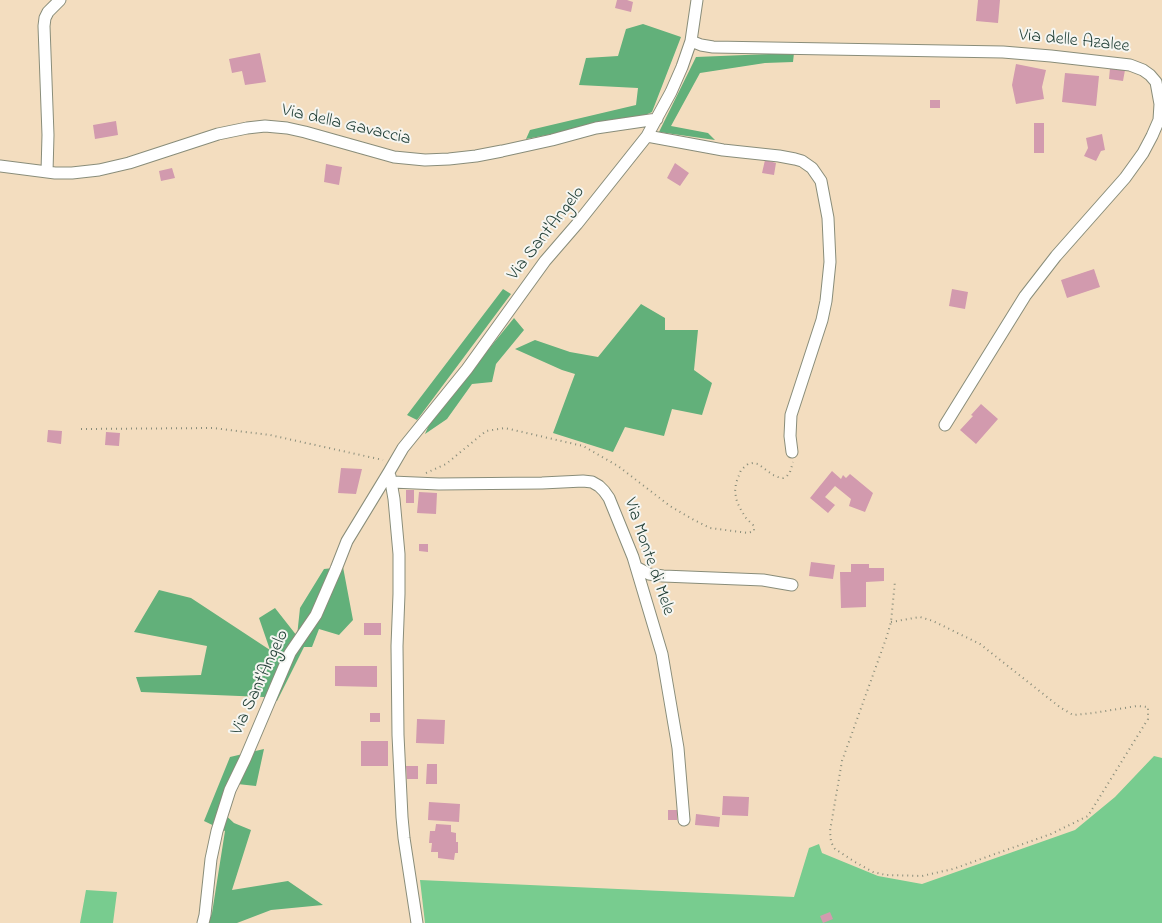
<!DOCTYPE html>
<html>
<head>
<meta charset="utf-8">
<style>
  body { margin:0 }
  canvas { display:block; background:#f3ddbf }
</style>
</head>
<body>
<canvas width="1162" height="923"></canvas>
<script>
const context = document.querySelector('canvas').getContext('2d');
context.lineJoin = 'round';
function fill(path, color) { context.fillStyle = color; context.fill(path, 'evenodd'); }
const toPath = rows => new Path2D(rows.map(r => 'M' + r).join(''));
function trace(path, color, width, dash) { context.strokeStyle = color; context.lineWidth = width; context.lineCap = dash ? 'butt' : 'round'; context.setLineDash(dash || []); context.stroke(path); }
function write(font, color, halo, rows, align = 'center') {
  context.font = font + ' "Indie Flower",sans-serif'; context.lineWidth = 4; context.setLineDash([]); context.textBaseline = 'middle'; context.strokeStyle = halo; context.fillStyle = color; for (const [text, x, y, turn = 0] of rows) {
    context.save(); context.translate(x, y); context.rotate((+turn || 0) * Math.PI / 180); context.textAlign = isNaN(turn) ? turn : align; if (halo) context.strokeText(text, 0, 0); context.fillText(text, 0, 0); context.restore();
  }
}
fill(toPath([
  [1154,756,1162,758,1162,923,425,923,420,880,794,897,809,848,819,844,822,853,878,876,922,884,1075,830,1115,797],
  [86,890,117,892,113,923,80,923]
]), '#78cc8f');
fill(toPath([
  [643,24,681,37,652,112,641,117,526,139,530,130,636,105,638,88,579,85,586,58,618,56,626,29],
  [794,53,793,62,765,63,700,73,671,126,708,133,715,140,659,132,696,57],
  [503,289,511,294,417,420,407,415],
  [641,304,665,318,665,330,698,330,694,370,712,383,702,415,672,409,664,436,625,427,613,452,553,433,575,374,562,370,515,349,535,340,570,352,598,357],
  [514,318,524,330,496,364,492,382,472,384,447,419,425,434,431,420],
  [343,567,353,620,339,635,319,629,312,647,304,647,277,701,264,697,141,692,136,677,201,675,207,646,134,632,159,590,191,598,270,650,259,618,275,608,297,636,300,608,324,569],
  [264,749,256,786,228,783,219,809,234,823,251,830,232,890,288,881,323,905,271,910,237,923,208,923,212,913,225,831,204,821,230,757]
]), '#62b07a');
fill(toPath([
  [617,0,627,0,633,2,631,12,615,8],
  [978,0,1000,0,998,23,976,21],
  [260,53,266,82,245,85,242,71,232,73,229,59],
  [1016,64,1046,70,1042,87,1044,99,1016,104,1012,85],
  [1110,68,1125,70,1123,81,1109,79],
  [1065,73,1099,76,1096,106,1062,102],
  [930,100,940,100,940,108,930,108],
  [116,121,118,135,95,139,93,125],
  [1034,123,1044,123,1044,153,1034,153],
  [1102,134,1105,150,1101,151,1096,161,1084,156,1088,148,1086,138],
  [765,160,776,163,774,175,762,173],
  [675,163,689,173,680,186,667,178],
  [326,164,342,167,339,185,324,182],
  [172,168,175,178,161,181,159,171],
  [1094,269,1100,287,1067,298,1061,280],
  [952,289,968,292,965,309,949,306],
  [981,404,998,419,976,444,960,430,973,416,971,415],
  [48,430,62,431,61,444,47,442],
  [106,432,120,433,119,446,105,445],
  [341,468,362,469,356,494,338,493],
  [832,471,841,479,843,475,846,478,850,474,873,493,865,512,849,506,851,499,835,486,825,497,835,505,828,513,810,498],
  [406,490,414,490,414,503,406,503],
  [419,492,437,493,436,514,417,513],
  [419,544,428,544,428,552,419,551],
  [811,562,835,565,833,579,809,576],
  [851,564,869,564,869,568,884,568,884,581,866,582,866,607,841,608,840,572,851,572],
  [364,623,381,623,381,635,364,635],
  [335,666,377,666,377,687,335,686],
  [370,713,380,713,380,722,370,722],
  [417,719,445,720,444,744,416,743],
  [361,741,388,741,388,766,361,766],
  [427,764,437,764,437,784,426,784],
  [406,766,418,766,418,779,407,779],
  [723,796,749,797,748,816,722,815],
  [429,802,460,804,459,822,428,820],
  [668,810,677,810,677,820,668,820],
  [696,814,720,817,719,827,695,825],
  [436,824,451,825,451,832,456,833,456,842,458,842,458,853,455,853,454,860,438,858,438,852,431,852,432,843,429,843,430,831,435,831],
  [830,912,833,919,823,923,820,916]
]), '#d29aae');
const minor = toPath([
  [691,41,701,45,713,47,1003,52,1051,56,1130,65,1143,70,1150,75,1156,82,1160,104,1159,120,1152,136,1143,153,1125,178,1056,256,1025,296,945,425],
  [647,136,723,150,779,156,795,159,802,161,812,168,821,181,828,218,830,262,826,301,822,320,791,415,790,436,792,452],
  [0,166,55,173,72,173,99,170,129,163,218,134,247,128,265,126,287,128,305,132,394,157,425,160,449,159,476,156,502,151,552,140,596,128,657,119],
  [47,172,48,135,44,26,45,18,48,12,60,0],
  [390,476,394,499,399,554,399,594,397,646,398,735,402,817,404,838,417,923],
  [392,482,439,484,542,483,583,481,592,482,599,486,604,491,609,498,633,557,662,654,678,748,684,820],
  [636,567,649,574,663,576,763,580,792,585],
  [203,923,205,915,211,859,217,831,230,790,245,759,290,653,316,615,336,569,347,541,389,472,403,448,467,369,545,261,577,224,647,136,671,92,682,67,691,41,697,0]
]);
trace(minor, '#898d7a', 13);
trace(toPath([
  [81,429,213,428,270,435,383,460],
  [426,473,446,464,486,431,505,428,583,446,618,466,670,506,694,520,710,528,748,533,754,531,754,528,753,525,746,518,741,510,737,502,735,492,736,483,741,470,748,464,753,463,758,464,773,475,778,477,783,478,787,476,790,472,793,462],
  [891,622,920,617,933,621,980,644,1061,708,1073,715,1093,713,1137,706,1148,707,1148,719,1088,816,1051,834,953,869,922,876,886,875,873,872,855,862,835,849,831,842,830,831,842,761,887,636,891,622,895,581]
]), '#898d7a', 2, [1, 4]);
trace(minor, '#fff', 11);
write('18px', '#1f3d34', '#f6f6f2', [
  ["Via delle Azalee",1074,42,6],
  ["Via della Gavaccia",346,126,13],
  ["Via Sant'Angelo",547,234,-52],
  ["Via Monte di Mele",648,557,71],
  ["Via Sant'Angelo",261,683,-65]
]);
</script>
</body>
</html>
